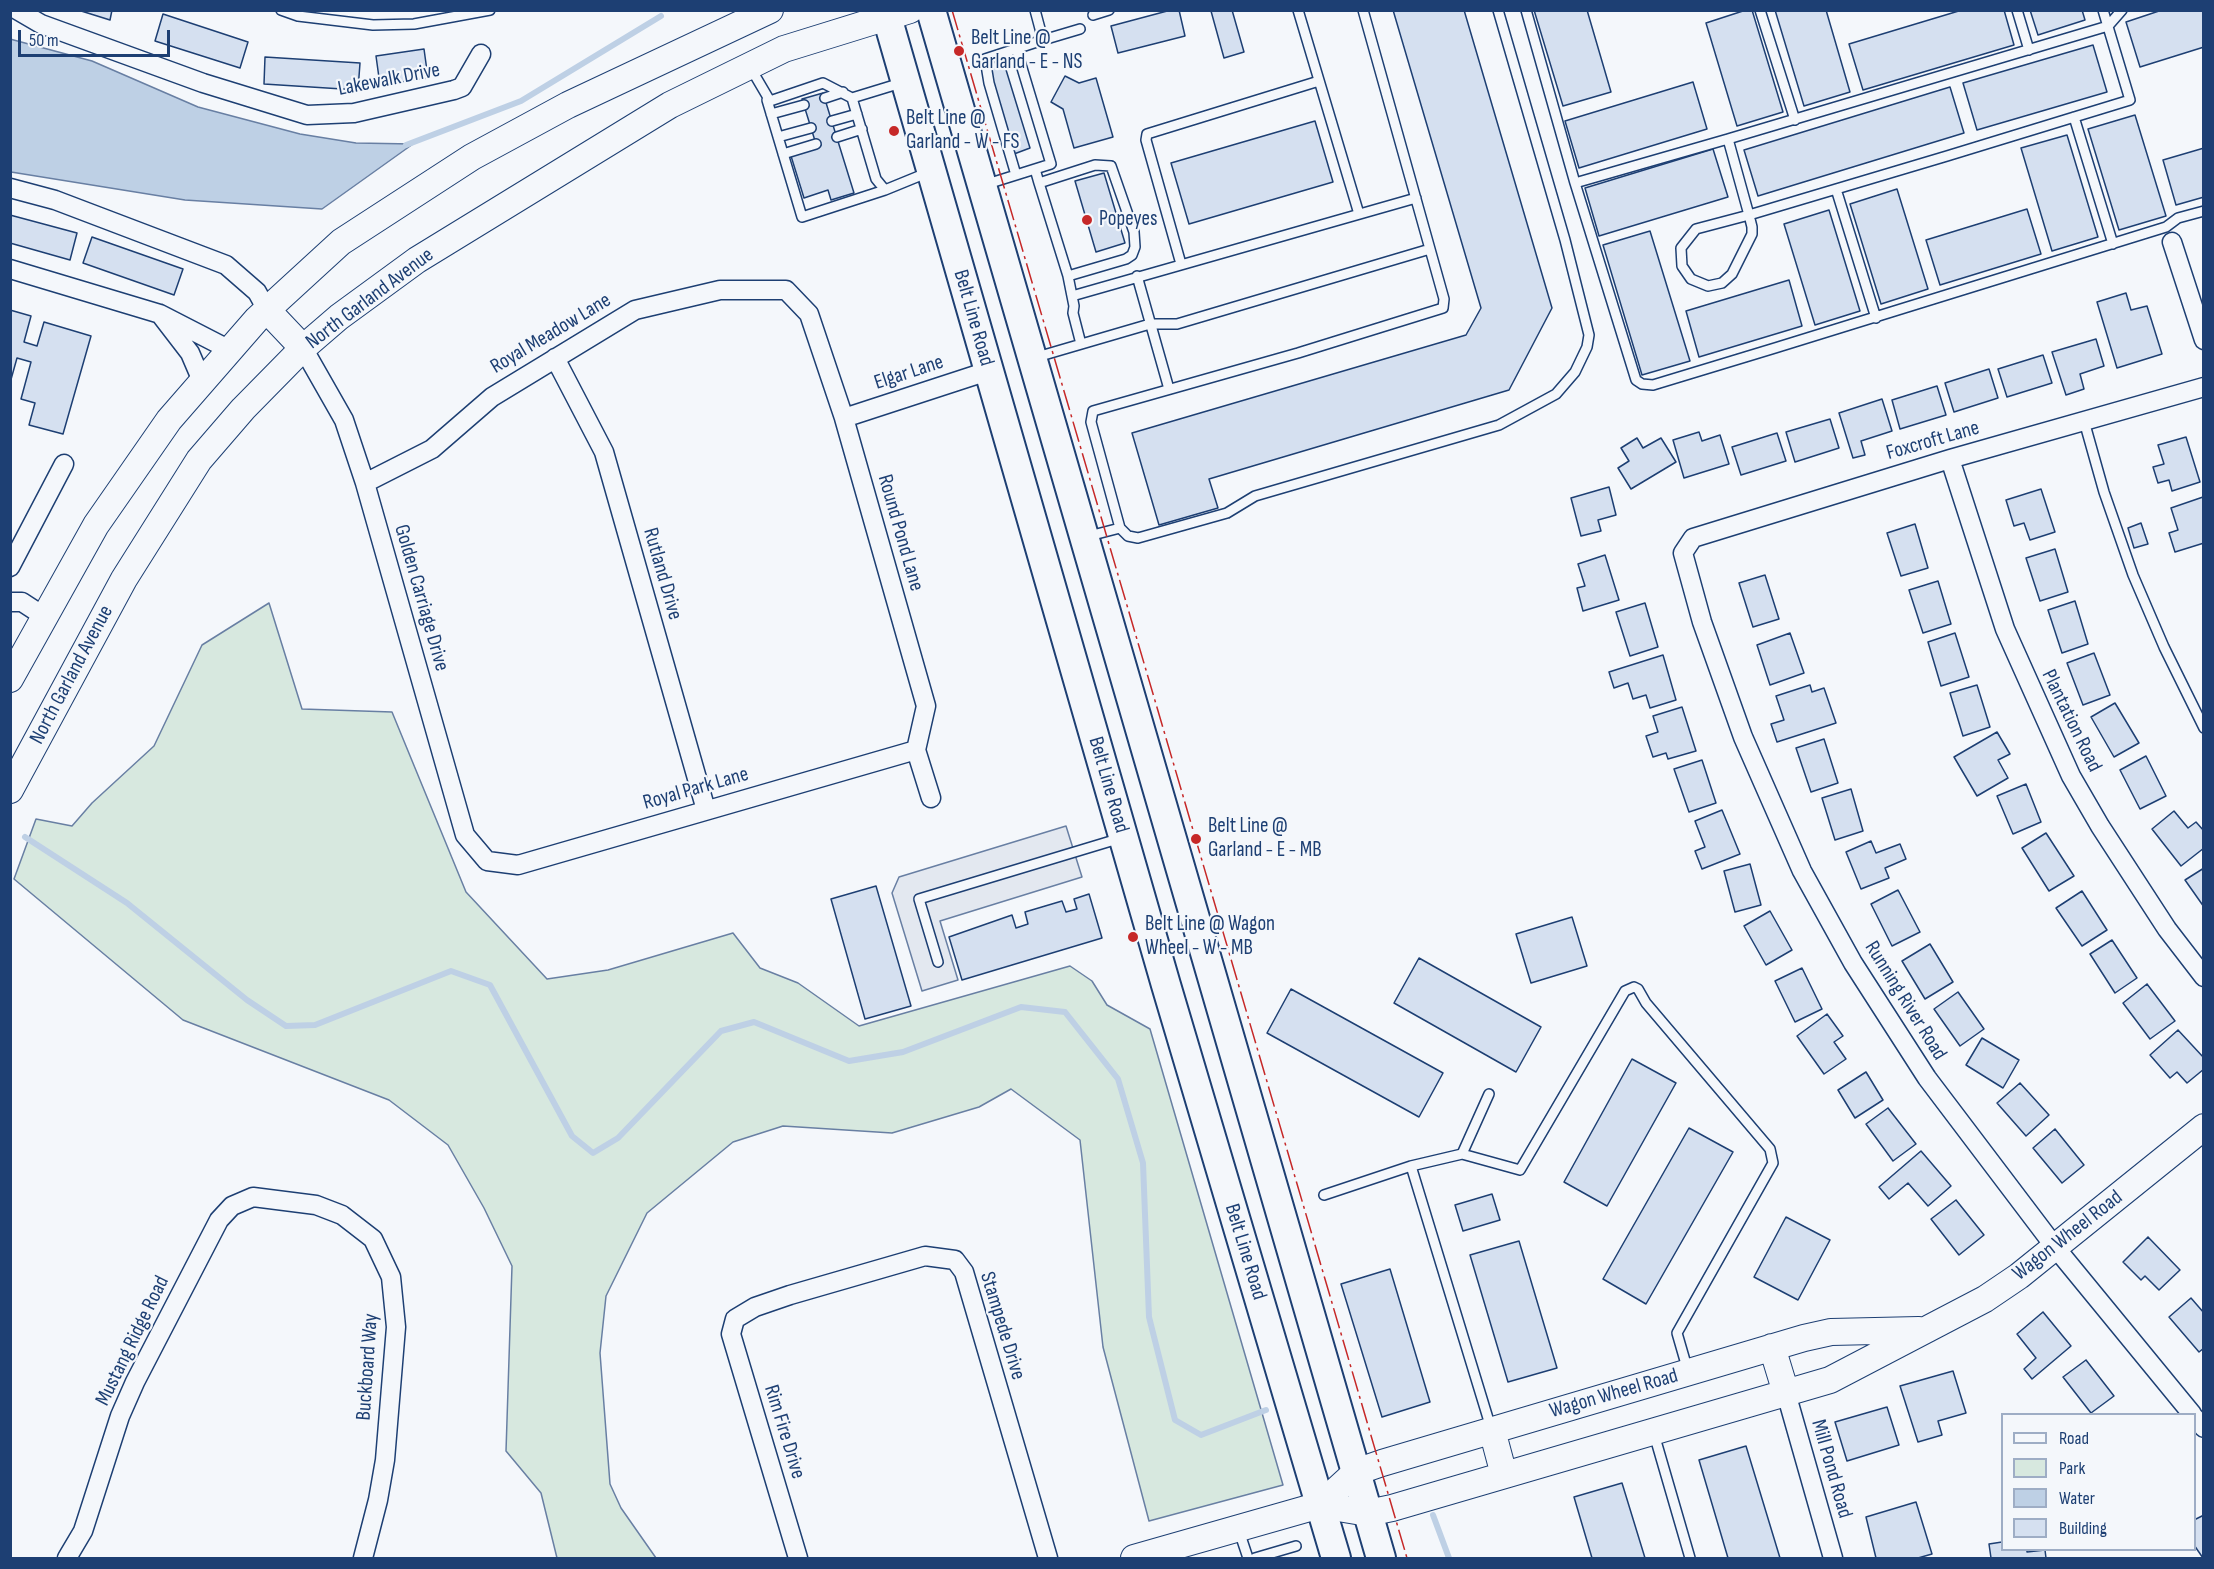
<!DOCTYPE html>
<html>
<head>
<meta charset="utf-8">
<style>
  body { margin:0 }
  #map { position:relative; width:2214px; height:1569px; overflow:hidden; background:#f4f7fb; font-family:"Sofia Sans Condensed",sans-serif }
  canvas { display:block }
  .frame { position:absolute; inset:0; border:12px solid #1d3f73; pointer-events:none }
  .legend { position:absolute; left:2001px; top:1413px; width:195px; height:138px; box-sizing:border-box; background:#f4f7fb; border:2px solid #9eadc5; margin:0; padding:8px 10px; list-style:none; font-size:18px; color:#1d3f73 }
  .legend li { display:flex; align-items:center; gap:12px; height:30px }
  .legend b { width:30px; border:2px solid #9eadc5 }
  .scale { position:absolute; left:18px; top:30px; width:152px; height:27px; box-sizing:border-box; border:3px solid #1d3f73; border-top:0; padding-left:8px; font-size:18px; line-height:21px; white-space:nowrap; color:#1d3f73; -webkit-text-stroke:4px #f4f7fb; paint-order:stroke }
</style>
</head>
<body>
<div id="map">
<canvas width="2214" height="1569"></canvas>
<div class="frame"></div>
<ul class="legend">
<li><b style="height:8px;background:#f4f7fb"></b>Road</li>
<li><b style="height:16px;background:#d7e8df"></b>Park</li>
<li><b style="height:16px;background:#bed0e5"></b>Water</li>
<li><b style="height:16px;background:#d5e0f0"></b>Building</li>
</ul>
<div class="scale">50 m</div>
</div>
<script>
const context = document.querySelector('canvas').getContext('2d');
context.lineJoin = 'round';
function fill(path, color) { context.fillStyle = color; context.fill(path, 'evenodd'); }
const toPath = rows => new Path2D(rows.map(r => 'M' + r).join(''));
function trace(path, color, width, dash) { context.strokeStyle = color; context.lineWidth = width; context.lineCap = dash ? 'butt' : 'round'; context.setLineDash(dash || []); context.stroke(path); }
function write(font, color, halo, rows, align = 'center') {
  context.font = font + ' "Sofia Sans Condensed",sans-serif'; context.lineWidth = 4.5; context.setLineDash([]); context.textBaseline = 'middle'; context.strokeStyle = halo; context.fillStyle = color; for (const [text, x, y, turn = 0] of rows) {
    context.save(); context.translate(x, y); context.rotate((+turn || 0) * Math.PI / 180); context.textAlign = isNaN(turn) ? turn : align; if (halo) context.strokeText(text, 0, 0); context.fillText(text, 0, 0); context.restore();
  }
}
const green = toPath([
  [269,603,302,709,392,712,466,892,547,979,608,970,733,933,760,968,798,983,859,1026,1070,966,1092,981,1107,1005,1150,1029,1283,1485,1149,1521,1103,1347,1080,1140,1011,1089,979,1107,892,1133,783,1126,733,1142,647,1213,606,1296,600,1353,610,1484,621,1508,656,1558,557,1558,541,1493,506,1451,512,1266,484,1208,448,1145,389,1100,183,1020,14,879,36,819,72,826,92,803,154,746,202,645,269,603]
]);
fill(green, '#d7e8df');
trace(green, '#687fa3', 1.5);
const parking = toPath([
  [1066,826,1082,877,940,921,958,980,922,991,892,893,899,877,1066,826]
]);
fill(parking, '#e3e8f0');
trace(parking, '#687fa3', 1.5);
const water = toPath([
  [10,39,92,61,198,107,300,134,356,143,413,144,322,209,185,200,11,172,10,39]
]);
fill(water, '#bed0e5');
trace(water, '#687fa3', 1.5);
trace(toPath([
  [406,145,521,101,661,16],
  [25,837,127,903,247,1000,286,1026,315,1025,451,971,490,985,572,1136,593,1153,618,1138,721,1031,754,1022,849,1061,903,1052,1021,1007,1065,1012,1118,1079,1143,1163,1149,1317,1175,1420,1201,1435,1266,1410],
  [1433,1515,1449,1558]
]), '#bed0e5', 6);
const building = toPath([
  [78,10,112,10,110,20,78,10],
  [1171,10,1179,10,1185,36,1118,53,1111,26,1171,10],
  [1232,10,1244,52,1224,58,1211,11,1232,10],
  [1393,10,1464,10,1552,308,1509,390,1209,479,1218,508,1159,525,1132,433,1466,335,1481,308,1393,10],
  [1534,10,1587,10,1611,92,1563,106,1534,10],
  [1746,10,1752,10,1783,112,1737,126,1706,23,1746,10],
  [1775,10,1826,10,1850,92,1804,106,1775,10],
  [1962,10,2004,10,2014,45,1863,90,1849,44,1962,10],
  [2030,10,2082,10,2085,20,2038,35,2030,10],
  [2162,10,2204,10,2204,47,2140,67,2126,22,2162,10],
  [163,14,248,42,240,68,155,41,163,14],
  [2093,45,2107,92,1977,130,1963,83,2093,45],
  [424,49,428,78,380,85,376,56,424,49],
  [265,57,360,63,358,90,264,84,265,57],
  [1003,60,1030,148,1014,154,986,65,1003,60],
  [1065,76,1079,83,1096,78,1113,137,1074,148,1063,109,1051,102,1065,76],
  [1693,82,1707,129,1579,168,1565,121,1693,82],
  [1950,87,1964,133,1758,196,1744,150,1950,87],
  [823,93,854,193,831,200,828,190,804,198,791,156,816,144,802,99,823,93],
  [2135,115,2166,216,2119,230,2088,129,2135,115],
  [1315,121,1333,182,1189,224,1171,163,1315,121],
  [2067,135,2098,237,2052,251,2021,148,2067,135],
  [2204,148,2204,197,2176,205,2163,160,2204,148],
  [1713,149,1728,197,1599,236,1585,188,1713,149],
  [1104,173,1125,243,1096,252,1075,181,1104,173],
  [1897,189,1928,289,1881,304,1850,204,1897,189],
  [2027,209,2041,254,1940,285,1926,240,2027,209],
  [1829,210,1860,311,1815,325,1784,224,1829,210],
  [10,215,77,233,70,260,10,243,10,215],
  [1650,231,1690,361,1642,375,1603,245,1650,231],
  [92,237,183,269,174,295,83,263,92,237],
  [1789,280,1802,326,1699,357,1686,311,1789,280],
  [2126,293,2131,310,2147,306,2162,354,2117,368,2097,302,2126,293],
  [10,310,31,316,24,342,37,346,44,322,91,336,63,434,29,425,35,403,21,399,31,362,17,358,10,383,10,310],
  [2096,339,2104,366,2080,374,2084,389,2066,395,2052,352,2096,339],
  [2043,355,2052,383,2007,397,1998,369,2043,355],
  [1989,369,1998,398,1954,412,1945,383,1989,369],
  [1937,386,1946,415,1900,429,1892,400,1937,386],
  [1882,399,1892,431,1861,441,1865,455,1853,458,1839,413,1882,399],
  [1830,419,1839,448,1795,462,1786,432,1830,419],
  [1699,432,1702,441,1720,435,1729,464,1684,478,1673,440,1699,432],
  [1777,433,1786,461,1741,475,1732,447,1777,433],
  [2186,437,2200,482,2172,491,2169,480,2158,483,2153,467,2164,464,2158,445,2186,437],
  [1637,438,1643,448,1661,438,1676,462,1631,489,1618,468,1629,461,1621,448,1637,438],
  [1609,487,1616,515,1598,520,1601,531,1581,536,1571,498,1609,487],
  [2041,489,2055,532,2030,540,2024,523,2014,526,2006,500,2041,489],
  [2203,497,2204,543,2175,552,2169,533,2178,530,2171,508,2203,497],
  [2141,523,2148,544,2134,548,2128,528,2141,523],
  [1915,524,1928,568,1901,576,1887,533,1915,524],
  [2055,549,2068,592,2040,601,2026,558,2055,549],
  [1605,555,1619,600,1583,611,1577,588,1585,586,1578,564,1605,555],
  [1765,575,1779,619,1753,627,1739,583,1765,575],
  [1938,581,1951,624,1923,633,1909,590,1938,581],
  [2075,601,2088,644,2062,653,2048,610,2075,601],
  [1645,603,1658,647,1630,656,1616,612,1645,603],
  [1790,633,1804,673,1770,685,1757,645,1790,633],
  [1955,633,1969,677,1941,686,1928,642,1955,633],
  [2094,653,2110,695,2083,705,2067,663,2094,653],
  [1663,655,1676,700,1650,708,1646,695,1633,699,1628,683,1614,688,1609,672,1663,655],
  [1810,685,1812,692,1824,688,1836,723,1777,742,1771,724,1784,720,1776,696,1810,685],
  [1977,685,1990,727,1963,736,1950,693,1977,685],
  [2115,703,2139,743,2114,757,2091,717,2115,703],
  [1682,707,1696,751,1668,759,1666,753,1653,757,1646,736,1658,732,1653,716,1682,707],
  [1997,732,2010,754,1998,760,2008,778,1977,796,1954,757,1997,732],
  [1824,739,1838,783,1811,792,1796,748,1824,739],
  [2146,756,2166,796,2140,809,2120,770,2146,756],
  [1702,760,1716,803,1689,812,1674,769,1702,760],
  [2026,784,2041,822,2013,834,1997,796,2026,784],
  [1851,789,1863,831,1835,840,1822,798,1851,789],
  [1722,810,1740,854,1702,869,1695,851,1705,847,1695,821,1722,810],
  [2174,811,2188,828,2196,822,2204,831,2204,848,2181,866,2152,829,2174,811],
  [2046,833,2074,876,2049,891,2022,848,2046,833],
  [1871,841,1876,853,1900,844,1906,859,1885,868,1889,878,1861,889,1846,852,1871,841],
  [1750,864,1761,905,1735,912,1724,871,1750,864],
  [2204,868,2204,907,2185,880,2204,868],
  [876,886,911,1006,865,1019,831,899,876,886],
  [1898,890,1920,932,1892,946,1871,904,1898,890],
  [2082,891,2107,930,2082,946,2056,908,2082,891],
  [1089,894,1102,938,962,980,949,937,1012,915,1016,928,1028,924,1025,912,1062,901,1066,912,1077,909,1074,899,1089,894],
  [1770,911,1792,950,1766,965,1744,926,1770,911],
  [1572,917,1587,966,1531,983,1516,934,1572,917],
  [2112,940,2137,978,2115,993,2090,954,2112,940],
  [1930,944,1953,982,1925,999,1902,961,1930,944],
  [1419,958,1541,1027,1516,1072,1394,1003,1419,958],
  [1802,968,1822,1009,1795,1022,1775,981,1802,968],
  [2147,984,2175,1021,2150,1039,2123,1003,2147,984],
  [1291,989,1443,1073,1419,1117,1267,1033,1291,989],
  [1958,992,1984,1029,1960,1046,1934,1009,1958,992],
  [1827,1014,1843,1036,1834,1042,1846,1059,1824,1074,1797,1036,1827,1014],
  [2178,1030,2204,1058,2204,1069,2187,1083,2177,1072,2170,1078,2150,1055,2178,1030],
  [1982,1038,2019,1060,2003,1088,1966,1065,1982,1038],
  [1632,1059,1676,1083,1607,1206,1564,1182,1632,1059],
  [1866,1072,1883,1100,1855,1118,1838,1090,1866,1072],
  [2020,1083,2049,1115,2026,1136,1997,1103,2020,1083],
  [1888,1108,1916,1144,1893,1161,1866,1124,1888,1108],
  [1689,1128,1733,1152,1646,1304,1603,1279,1689,1128],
  [2055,1129,2084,1165,2062,1183,2033,1148,2055,1129],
  [1921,1151,1951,1186,1928,1206,1908,1183,1889,1199,1879,1187,1921,1151],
  [1492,1194,1500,1220,1463,1231,1455,1205,1492,1194],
  [1956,1200,1984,1235,1959,1255,1931,1219,1956,1200],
  [1786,1217,1830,1240,1798,1300,1754,1277,1786,1217],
  [2148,1237,2180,1270,2159,1290,2145,1276,2141,1280,2123,1262,2148,1237],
  [1519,1241,1557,1368,1508,1382,1470,1255,1519,1241],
  [1390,1269,1430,1402,1382,1417,1341,1284,1390,1269],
  [2191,1298,2204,1313,2204,1348,2199,1352,2169,1317,2191,1298],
  [2043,1312,2071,1346,2032,1379,2024,1369,2036,1358,2017,1334,2043,1312],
  [2086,1360,2114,1396,2091,1413,2063,1377,2086,1360],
  [1953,1371,1966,1413,1938,1421,1942,1435,1918,1442,1900,1386,1953,1371],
  [1887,1407,1899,1445,1847,1461,1835,1422,1887,1407],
  [1746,1446,1780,1558,1728,1558,1699,1460,1746,1446],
  [1622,1483,1645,1558,1592,1558,1574,1497,1622,1483],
  [1916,1502,1932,1554,1918,1558,1876,1558,1866,1517,1916,1502],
  [2204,1515,2204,1558,2203,1558,2194,1545,2194,1520,2204,1515],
  [2002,1542,2002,1550,2027,1550,2027,1552,2045,1550,2046,1558,1991,1558,1989,1544,2002,1542]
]);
fill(building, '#d5e0f0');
trace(building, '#1d3f73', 1.5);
const lane = toPath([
  [281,10,298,16,373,25,414,24,490,10],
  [1035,10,1043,40,1080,29],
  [1298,10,1359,214],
  [1526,10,1575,183],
  [1760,10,1795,120],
  [2017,10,2029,50],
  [2103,10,2130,100,1947,156,1749,215,1696,229,1681,248,1682,266,1691,279,1708,286,1722,283,1732,274,1752,234,1752,227,1749,215,1728,139,1575,183,1636,380,1642,384,1653,385,1775,348,2166,227,2178,218,2204,211],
  [1093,15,1109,10],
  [1016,48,1051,164,1016,175],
  [750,67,770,101,823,83,852,98],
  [901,83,852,98,876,179,885,190,929,172],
  [825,98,843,92],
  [767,100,802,217,885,190],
  [771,114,804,105],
  [2074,117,2113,244],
  [832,121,857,114],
  [778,137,811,128],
  [837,137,862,129],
  [1728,139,2108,26,2122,10],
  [783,154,816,144],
  [1035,169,1039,183,1068,276,1126,259,1132,255,1135,247,1134,232,1111,166,1095,165,1039,183],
  [984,185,1016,175,989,83,985,59,1043,40],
  [1836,189,1876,318],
  [1181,264,1146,140,1147,134,1319,81],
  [1068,276,1074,306,1073,313,1081,344],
  [1137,276,1169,389],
  [1072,296,1416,198],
  [1037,357,1150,324,1177,324,1430,249],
  [2084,421,2104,492,2133,575,2164,647,2204,728],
  [1120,528,1091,422,1093,411,1298,353,1443,308,1444,299,1363,10],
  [1089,536,1120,528,1128,536,1138,538,1227,513,1255,496,1499,425,1556,394,1575,372,1587,347,1589,335,1565,240,1498,10],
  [938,962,919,899,1121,838],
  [1462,1154,1489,1094],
  [1411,1166,1462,1154,1520,1170,1625,991,1634,987,1638,989,1646,1003,1770,1149,1773,1163,1677,1333,1688,1371],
  [1324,1195,1411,1166,1491,1428],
  [1654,1434,1690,1558],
  [1239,1531,1248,1558],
  [1255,1558,1296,1546]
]);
const street = toPath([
  [17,10,41,24,203,83,307,115,354,113,454,90,462,87,481,54],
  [10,188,55,200,226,265,257,292,267,310],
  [2172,242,2204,340],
  [10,269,160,314],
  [303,348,344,420,365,483,465,835,487,861,518,865,916,750],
  [555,358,604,452,706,810],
  [202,381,190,353,160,314,230,350],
  [844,418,988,371],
  [1950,459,2005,629,2071,776,2100,826,2167,929,2204,977],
  [365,483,432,449,492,397,635,310,720,290,786,290,809,314,844,418,926,706,916,750,931,798],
  [10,567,64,464],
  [10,602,22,602,45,617],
  [1786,1393,1833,1558],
  [2192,1414,2055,1247,1927,1078,1853,963,1802,871,1743,737,1702,622,1683,553,1693,538,1950,459,2204,387],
  [2194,1417,2204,1428],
  [67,1558,83,1531,120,1416,135,1382,219,1220,232,1206,253,1197,316,1205,342,1215,373,1239,391,1277,396,1327,385,1460,378,1500,363,1558],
  [798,1558,731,1334,735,1319,755,1307,790,1295,925,1256,955,1260,964,1272,1048,1558]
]);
const secondary = toPath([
  [267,310,303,348],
  [10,679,96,525,169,420,257,319,341,242,472,157,568,105,770,10],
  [10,790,124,579,199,460,243,409,303,348,339,317,417,260,670,105,784,49,910,10],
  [1772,1347,1786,1393],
  [1492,1430,1504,1475],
  [1320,1505,1356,1472,1382,1463,1804,1338,1831,1332,1919,1330],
  [1134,1558,1320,1505,1368,1513,1392,1508,1830,1380,1985,1299,2019,1276,2204,1127]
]);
const primary = toPath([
  [885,10,1166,985,1336,1558],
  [931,10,1381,1558]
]);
trace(lane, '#1d3f73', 12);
trace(street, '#1d3f73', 21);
trace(secondary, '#1d3f73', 28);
trace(primary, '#1d3f73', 32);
trace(lane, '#f4f7fb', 9);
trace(street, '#f4f7fb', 18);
trace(secondary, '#f4f7fb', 26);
trace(primary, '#f4f7fb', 28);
trace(toPath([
  [952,10,1407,1558]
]), '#c62828', 1.5, [21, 4.5, 3, 4.5]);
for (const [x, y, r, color] of [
  [959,51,6,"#c62828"],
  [894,131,6,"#c62828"],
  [1087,220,6,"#c62828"],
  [1196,839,6,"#c62828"],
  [1133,937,6,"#c62828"]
]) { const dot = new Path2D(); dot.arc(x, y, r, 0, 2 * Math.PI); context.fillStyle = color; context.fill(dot); trace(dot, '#f4f7fb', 2); }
write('21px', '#1d3f73', '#f4f7fb', [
  ["Belt Line @",971,39],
  ["Garland - E - NS",971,63],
  ["Belt Line @",906,119],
  ["Garland - W - FS",906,143],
  ["Popeyes",1099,220],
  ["Belt Line @",1208,827],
  ["Garland - E - MB",1208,851],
  ["Belt Line @ Wagon",1145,925],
  ["Wheel - W - MB",1145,949]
], 'left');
write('21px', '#1d3f73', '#f4f7fb', [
  ["Lakewalk Drive",389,80,-11],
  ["North Garland Avenue",370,299,-37],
  ["Belt Line Road",973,318,74],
  ["Royal Meadow Lane",551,334,-31],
  ["Elgar Lane",909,373,-18],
  ["Foxcroft Lane",1933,441,-16],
  ["Round Pond Lane",900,533,74],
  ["Rutland Drive",662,574,74],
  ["Golden Carriage Drive",421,598,74],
  ["North Garland Avenue",72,675,-62],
  ["Plantation Road",2071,721,64],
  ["Belt Line Road",1108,785,74],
  ["Royal Park Lane",696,789,-16],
  ["Running River Road",1905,1001,58],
  ["Wagon Wheel Road",2068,1236,-38],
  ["Belt Line Road",1245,1252,73],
  ["Stampede Drive",1002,1326,73],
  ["Mustang Ridge Road",133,1341,-64],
  ["Buckboard Way",368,1367,-86],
  ["Wagon Wheel Road",1614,1394,-16],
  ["Rim Fire Drive",784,1432,73],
  ["Mill Pond Road",1831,1469,74]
]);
</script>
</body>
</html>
